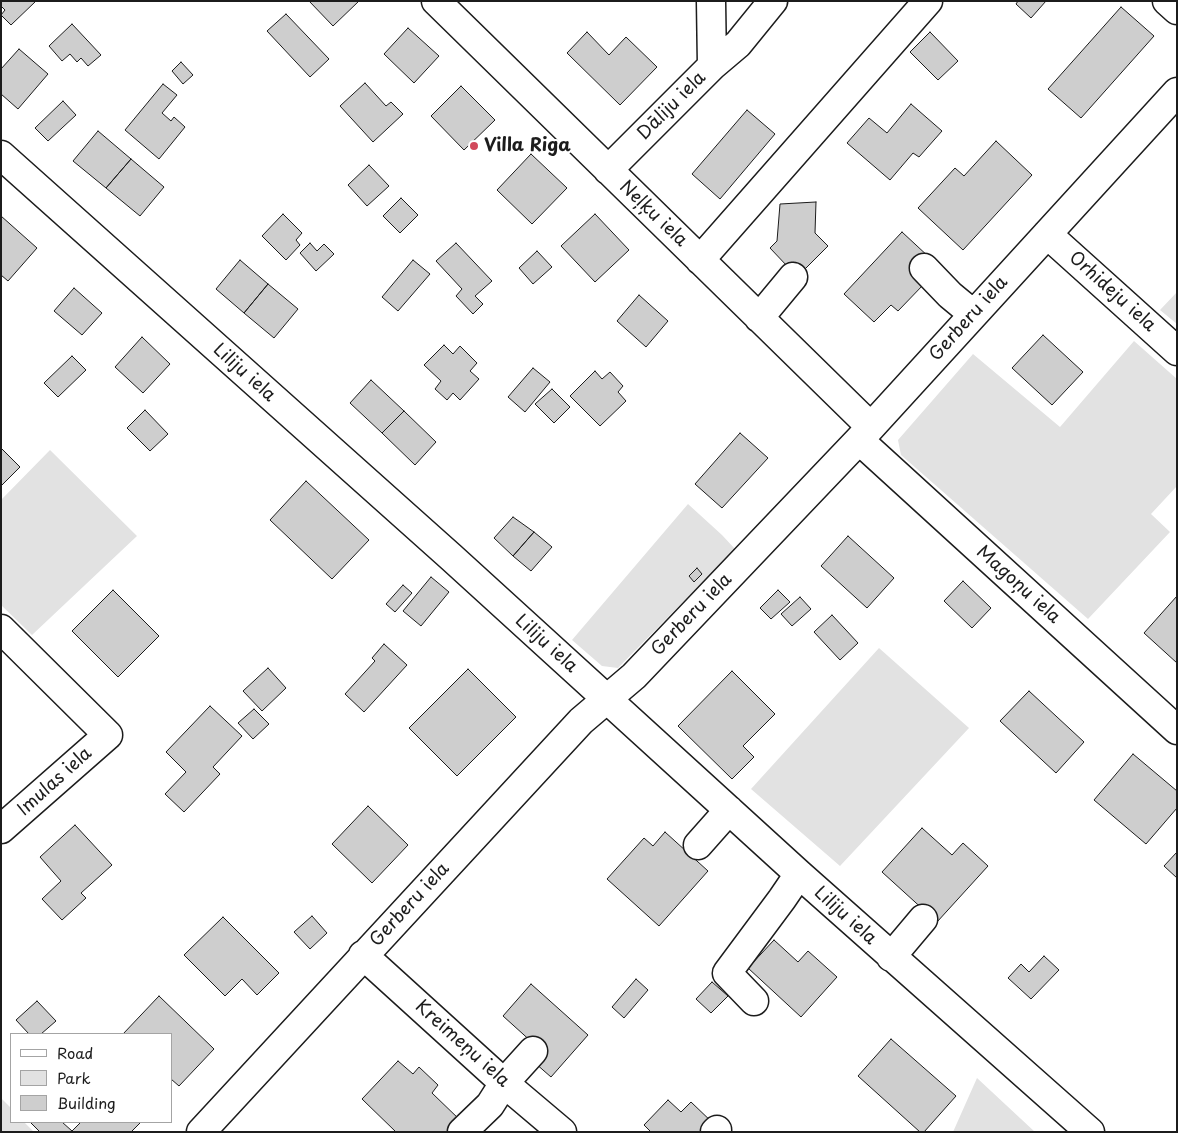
<!DOCTYPE html>
<html>
<head>
<meta charset="utf-8">
<style>
  body { margin:0 }
  #map { position:relative; width:1178px; height:1133px; overflow:hidden; background:#fff; font-family:"Playpen Sans",sans-serif }
  canvas { display:block }
  .frame { position:absolute; inset:0; border:2px solid #1c1c1c; pointer-events:none }
  .legend { position:absolute; left:10px; top:1033px; width:162px; height:90px; box-sizing:border-box; background:#fff; border:1px solid #a4a4a4; margin:0; padding:6px 9px; list-style:none; font-size:15px; color:#1c1c1c }
  .legend li { display:flex; align-items:center; gap:10px; height:25px }
  .legend b { width:25px; border:1px solid #a4a4a4 }
</style>
</head>
<body>
<div id="map">
<canvas width="1178" height="1133"></canvas>
<div class="frame"></div>
<ul class="legend">
<li><b style="height:6px;background:#fff"></b>Road</li>
<li><b style="height:14px;background:#e2e2e2"></b>Park</li>
<li><b style="height:14px;background:#cecece"></b>Building</li>
</ul>
</div>
<script>
const context = document.querySelector('canvas').getContext('2d');
context.lineJoin = 'round';
function fill(path, color) { context.fillStyle = color; context.fill(path, 'evenodd'); }
const toPath = rows => new Path2D(rows.map(r => 'M' + r).join(''));
function trace(path, color, width, dash) { context.strokeStyle = color; context.lineWidth = width; context.lineCap = dash ? 'butt' : 'round'; context.setLineDash(dash || []); context.stroke(path); }
function write(font, color, halo, rows, align = 'center') {
  context.font = font + ' "Playpen Sans",sans-serif'; context.lineWidth = 4; context.setLineDash([]); context.textBaseline = 'middle'; context.strokeStyle = halo; context.fillStyle = color; for (const [text, x, y, turn = 0] of rows) {
    context.save(); context.translate(x, y); context.rotate((+turn || 0) * Math.PI / 180); context.textAlign = isNaN(turn) ? turn : align; if (halo) context.strokeText(text, 0, 0); context.fillText(text, 0, 0); context.restore();
  }
}
fill(toPath([
  [1177,292,1177,324,1160,310],
  [1134,341,1177,379,1177,486,1151,514,1170,532,1088,619,901,455,898,440,973,354,1060,427],
  [50,450,137,536,32,635,1,605,1,500],
  [688,504,722,535,735,549,618,668,602,666,572,640],
  [879,648,969,728,840,866,751,789],
  [977,1078,1035,1132,953,1132],
  [1,1098,11,1108,11,1122,24,1122,34,1132,1,1132]
]), '#e2e2e2');
const building = toPath([
  [1,1,36,1,11,25,1,15,5,10,1,6,1,1],
  [309,1,359,1,333,26,309,1],
  [1018,1,1046,1,1031,18,1016,4,1018,1],
  [1121,7,1154,36,1081,118,1048,89,1121,7],
  [286,14,329,59,310,77,267,31,286,14],
  [72,24,101,55,88,66,81,58,77,62,70,54,62,61,49,46,72,24],
  [408,28,439,56,414,83,384,54,408,28],
  [587,32,609,55,626,37,657,67,620,105,567,53,587,32],
  [930,32,958,61,938,80,910,52,930,32],
  [19,49,48,74,18,109,1,94,1,69,19,49],
  [181,62,193,75,183,84,172,71,181,62],
  [365,83,386,106,391,102,403,114,373,142,340,106,365,83],
  [163,84,177,95,162,113,171,121,174,117,185,127,159,159,125,130,163,84],
  [461,86,495,120,464,150,431,116,461,86],
  [63,101,76,115,48,141,35,128,63,101],
  [911,104,942,131,919,157,913,153,890,180,847,143,869,118,887,133,911,104],
  [747,110,775,134,720,199,692,174,747,110],
  [98,131,131,159,106,188,73,161,98,131],
  [996,141,1032,175,963,250,918,208,955,168,964,176,996,141],
  [531,154,567,188,532,224,497,190,531,154],
  [131,159,164,187,140,216,106,188,131,159],
  [369,165,389,186,367,206,348,185,369,165],
  [401,198,418,215,400,233,383,216,401,198],
  [816,202,815,233,828,246,803,271,794,262,788,267,770,248,777,241,780,204,816,202],
  [283,214,302,233,296,240,300,245,286,260,262,236,283,214],
  [595,214,629,250,595,282,561,246,595,214],
  [1,216,37,248,8,281,1,275,1,216],
  [902,232,930,258,924,284,898,311,891,305,874,322,844,294,902,232],
  [310,243,317,251,324,244,334,254,316,271,300,253,310,243],
  [456,243,492,281,475,296,483,304,473,314,456,296,462,289,436,261,456,243],
  [537,251,552,267,533,284,519,268,537,251],
  [240,260,268,284,244,313,216,289,240,260],
  [413,260,430,274,398,311,382,297,413,260],
  [268,284,298,309,274,338,244,313,268,284],
  [74,288,102,313,82,335,54,311,74,288],
  [639,295,668,321,646,347,617,321,639,295],
  [1043,335,1083,372,1052,405,1012,368,1043,335],
  [142,337,170,364,143,393,115,367,142,337],
  [444,345,453,354,460,346,477,363,470,371,479,379,460,400,453,393,447,400,435,389,441,381,424,365,444,345],
  [72,356,86,370,58,397,44,383,72,356],
  [533,368,550,382,525,412,508,397,533,368],
  [595,371,602,379,610,372,623,386,618,392,626,401,600,426,570,396,595,371],
  [371,380,404,411,382,433,350,403,371,380],
  [552,389,570,407,554,423,535,404,552,389],
  [145,410,168,434,150,451,127,428,145,410],
  [404,411,436,442,415,465,382,433,404,411],
  [740,433,768,458,722,508,695,484,740,433],
  [1,448,20,467,1,486,1,448],
  [306,481,369,540,332,579,270,520,306,481],
  [513,517,534,532,513,556,494,538,513,517],
  [534,532,552,547,531,571,513,556,534,532],
  [848,536,894,578,867,608,821,566,848,536],
  [697,568,702,574,694,582,689,576,697,568],
  [431,577,449,592,421,626,403,611,431,577],
  [963,581,991,608,972,628,944,601,963,581],
  [403,585,412,593,395,612,386,604,403,585],
  [113,590,159,636,118,677,72,631,113,590],
  [778,590,790,602,771,619,760,608,778,590],
  [1177,596,1177,663,1144,633,1177,596],
  [800,597,811,609,792,626,781,614,800,597],
  [832,615,858,643,840,660,814,632,832,615],
  [384,644,407,665,364,712,345,694,375,661,372,658,384,644],
  [268,668,286,688,262,711,243,691,268,668],
  [468,669,516,717,457,776,409,728,468,669],
  [732,671,775,714,743,746,754,757,732,779,678,726,732,671],
  [1029,691,1084,742,1056,773,1000,721,1029,691],
  [210,706,242,736,213,767,220,774,184,812,165,794,186,772,166,752,210,706],
  [254,709,269,724,253,739,238,723,254,709],
  [1133,754,1177,791,1177,808,1146,844,1094,800,1133,754],
  [368,806,408,845,372,883,332,844,368,806],
  [75,825,112,865,81,893,86,898,62,920,42,899,61,881,40,857,75,825],
  [922,828,952,855,963,843,988,866,937,922,882,872,922,828],
  [665,832,708,871,659,926,607,879,644,838,653,846,665,832],
  [1177,852,1177,878,1164,866,1177,852],
  [312,916,327,933,310,949,294,932,312,916],
  [223,917,279,973,257,995,242,979,225,996,184,955,223,917],
  [774,940,798,962,808,951,837,977,801,1017,748,968,774,940],
  [1044,956,1059,970,1031,999,1008,978,1021,964,1029,972,1044,956],
  [636,979,648,990,624,1018,612,1007,636,979],
  [712,982,728,996,711,1013,696,999,712,982],
  [531,984,588,1035,551,1077,535,1063,544,1053,503,1016,531,984],
  [159,996,214,1049,179,1086,171,1079,171,1034,123,1034,159,996],
  [37,1001,56,1021,41,1034,29,1034,16,1020,37,1001],
  [891,1039,956,1096,924,1132,920,1132,858,1076,891,1039],
  [398,1061,413,1074,419,1067,438,1085,432,1093,461,1121,450,1132,396,1132,362,1099,398,1061],
  [668,1100,681,1112,691,1102,715,1125,709,1132,651,1132,644,1125,668,1100],
  [30,1122,62,1122,72,1131,81,1122,141,1122,131,1132,40,1132,30,1122]
]);
fill(building, '#cecece');
trace(building, '#1c1c1c', 1);
const minor = toPath([
  [436,1,871,427],
  [1167,1,1177,10],
  [712,66,738,44,773,1],
  [1,155,451,557,799,874,1090,1132],
  [608,170,712,66,711,1],
  [1047,234,1177,351],
  [700,260,928,1],
  [924,268,950,295,973,314],
  [759,318,793,277],
  [859,440,1177,730],
  [1,629,108,735,1,829],
  [698,845,729,810],
  [363,955,504,1083,562,1132],
  [891,957,923,919],
  [754,1001,727,973,782,899,799,874],
  [201,1132,581,721,634,676,859,440,1177,92],
  [462,1132,490,1105,504,1083,533,1051],
  [715,1132,717,1130]
]);
trace(minor, '#1c1c1c', 31);
trace(minor, '#fff', 28);
for (const [x, y, r, color] of [
  [474,146,5,"#d1495b"]
]) { const dot = new Path2D(); dot.arc(x, y, r, 0, 2 * Math.PI); context.fillStyle = color; context.fill(dot); trace(dot, '#fff', 2); }
write('18px', '#1c1c1c', '#fff', [
  ["Dāliju iela",672,106,-45],
  ["Neļķu iela",653,214,44],
  ["Orhideju iela",1112,292,42],
  ["Gerberu iela",969,319,-48],
  ["Liliju iela",244,373,42],
  ["Magoņu iela",1018,585,42],
  ["Gerberu iela",692,615,-46],
  ["Liliju iela",546,644,42],
  ["Imulas iela",55,782,-42],
  ["Gerberu iela",410,905,-47],
  ["Liliju iela",845,916,42],
  ["Kreimeņu iela",462,1044,42]
]);
write('bold 18px', '#1c1c1c', '#fff', [
  ["Villa Riga",484,146]
], 'left');
</script>
</body>
</html>
